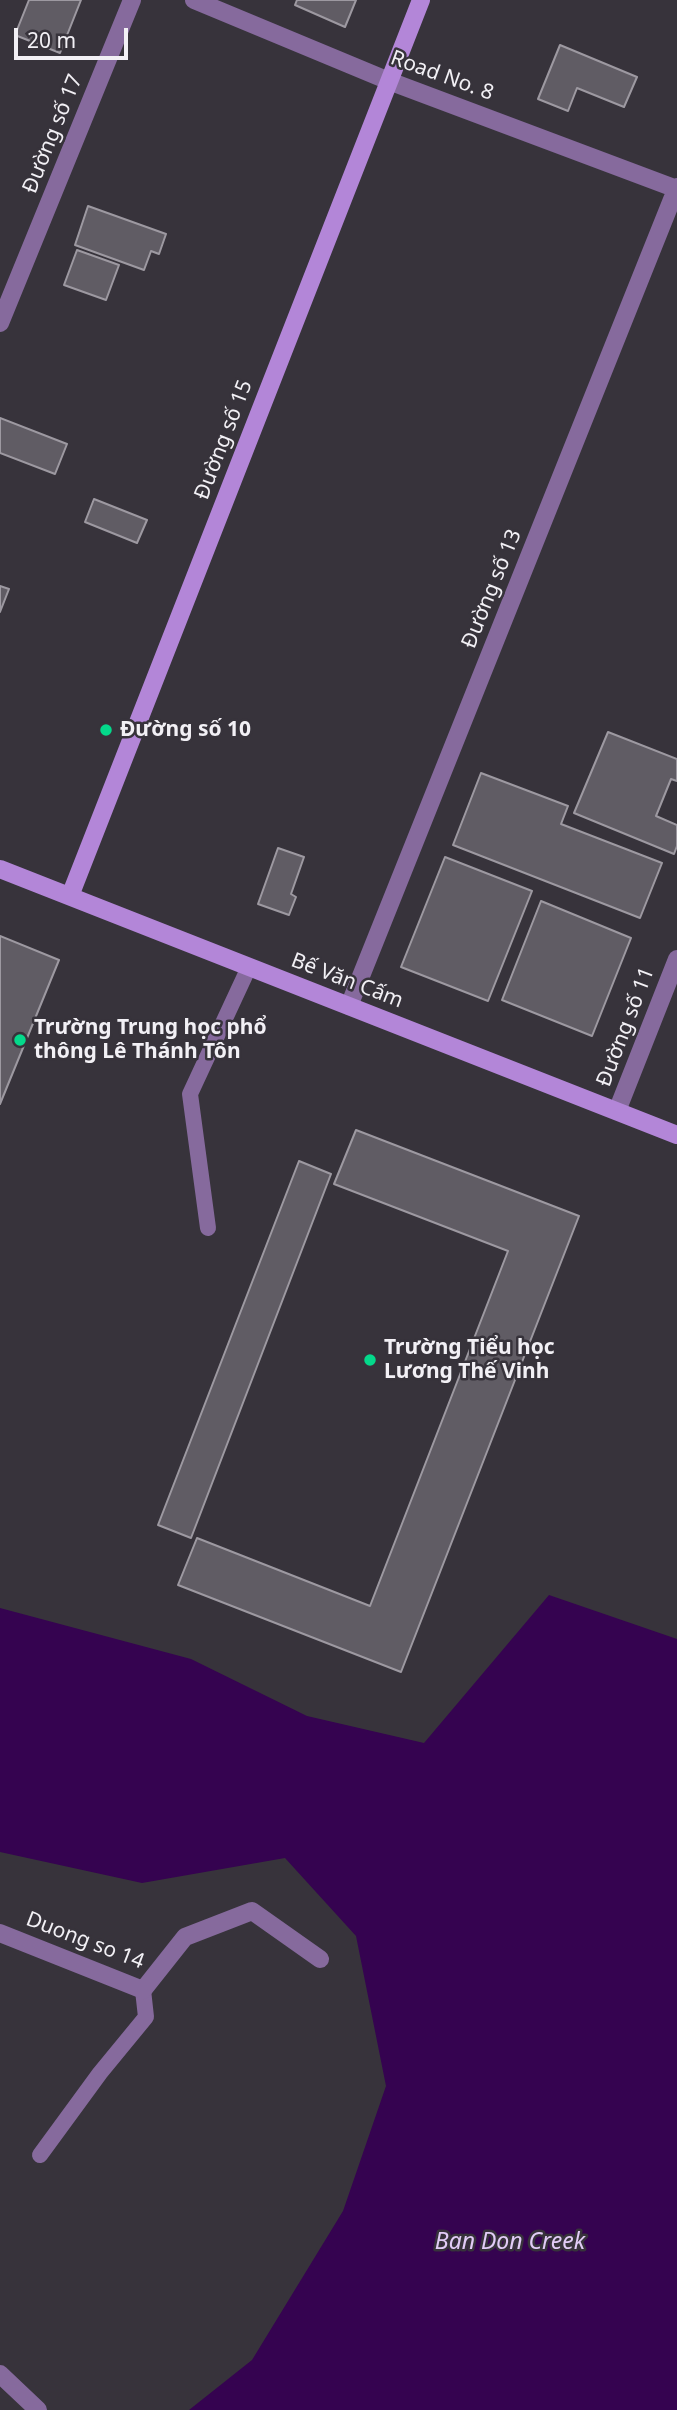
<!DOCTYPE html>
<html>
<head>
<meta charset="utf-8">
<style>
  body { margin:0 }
  #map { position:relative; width:677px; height:2410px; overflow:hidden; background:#37333b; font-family:"Noto Sans",sans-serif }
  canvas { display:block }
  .scale { position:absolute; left:14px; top:28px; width:114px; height:32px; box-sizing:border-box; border:4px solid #f2f0f5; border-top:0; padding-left:9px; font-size:21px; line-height:24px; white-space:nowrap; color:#f2f0f5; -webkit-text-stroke:5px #37333b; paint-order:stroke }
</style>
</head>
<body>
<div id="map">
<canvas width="677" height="2410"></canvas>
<div class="scale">20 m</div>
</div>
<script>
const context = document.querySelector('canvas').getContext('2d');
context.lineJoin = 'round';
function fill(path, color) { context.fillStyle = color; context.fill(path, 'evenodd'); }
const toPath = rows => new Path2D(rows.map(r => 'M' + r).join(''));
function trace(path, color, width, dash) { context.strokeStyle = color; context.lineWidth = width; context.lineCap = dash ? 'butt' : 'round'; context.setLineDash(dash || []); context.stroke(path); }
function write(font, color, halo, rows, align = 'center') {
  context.font = font + ' "Noto Sans",sans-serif'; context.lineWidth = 5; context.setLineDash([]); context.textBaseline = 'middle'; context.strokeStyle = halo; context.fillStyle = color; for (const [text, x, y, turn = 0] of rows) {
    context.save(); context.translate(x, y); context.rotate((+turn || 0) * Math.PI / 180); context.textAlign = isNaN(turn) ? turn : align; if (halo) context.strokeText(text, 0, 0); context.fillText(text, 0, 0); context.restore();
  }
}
fill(toPath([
  [549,1595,677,1639,677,2410,189,2410,252,2360,343,2211,386,2086,356,1936,285,1858,142,1883,0,1852,0,1608,191,1659,307,1716,424,1743]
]), '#350350');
const building = toPath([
  [29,0,81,0,60,53,15,35,29,0],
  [297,0,356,0,345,27,295,5,297,0],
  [560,45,637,77,624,107,577,88,568,111,538,99,560,45],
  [88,206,166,234,159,254,151,251,144,270,75,245,88,206],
  [77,250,119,265,106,300,64,285,77,250],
  [0,418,67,444,55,474,0,453,0,418],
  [94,499,147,520,137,543,85,522,94,499],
  [0,586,9,589,0,612,0,586],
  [608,732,677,759,677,781,671,779,656,816,677,825,677,846,674,854,574,813,608,732],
  [481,773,568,806,561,824,662,863,640,918,453,845,481,773],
  [278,848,304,857,291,894,296,897,289,915,258,904,278,848],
  [445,857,532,891,488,1001,401,967,445,857],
  [541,901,631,938,592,1036,502,1000,541,901],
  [0,936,59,960,0,1104,0,936],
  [356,1130,579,1216,401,1672,178,1585,197,1538,370,1606,508,1251,334,1184,356,1130],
  [299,1161,331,1174,191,1538,158,1525,299,1161]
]);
fill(building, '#605c64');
trace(building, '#9d99a1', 2);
trace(toPath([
  [208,1228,190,1094,249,967],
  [40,2155,100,2073,146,2017,143,1990]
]), '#866a9d', 16);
trace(toPath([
  [194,0,389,81,677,189],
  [0,323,132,0],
  [349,1006,677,187],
  [617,1111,677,959],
  [0,1933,143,1990,185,1937,252,1911,320,1959],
  [0,2374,38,2410]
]), '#866a9d', 18);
trace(toPath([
  [0,869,677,1135],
  [70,896,421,0]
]), '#b386d8', 18);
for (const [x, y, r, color] of [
  [106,730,7,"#04d98b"],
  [20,1040,7,"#04d98b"],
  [370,1360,7,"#04d98b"]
]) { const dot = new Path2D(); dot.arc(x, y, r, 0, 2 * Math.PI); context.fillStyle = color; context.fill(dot); trace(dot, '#37333b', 2.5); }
write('21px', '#f2f0f5', '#37333b', [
  ["Road No. 8",442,76,20],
  ["Đường số 17",53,134,-68],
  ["Đường số 15",224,440,-69],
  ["Đường số 13",492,589,-68],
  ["Bế Văn Cấm",347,981,21],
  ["Đường số 11",626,1027,-69],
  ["Duong so 14",85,1941,21]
]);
write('bold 21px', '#f2f0f5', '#37333b', [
  ["Đường số 10",120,730],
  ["Trường Trung học phổ",34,1028],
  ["thông Lê Thánh Tôn",34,1052],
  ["Trường Tiểu học",384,1348],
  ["Lương Thế Vinh",384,1372]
], 'left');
write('italic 23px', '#e2ccf7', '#37333b', [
  ["Ban Don Creek",510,2242]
]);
</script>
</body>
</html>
